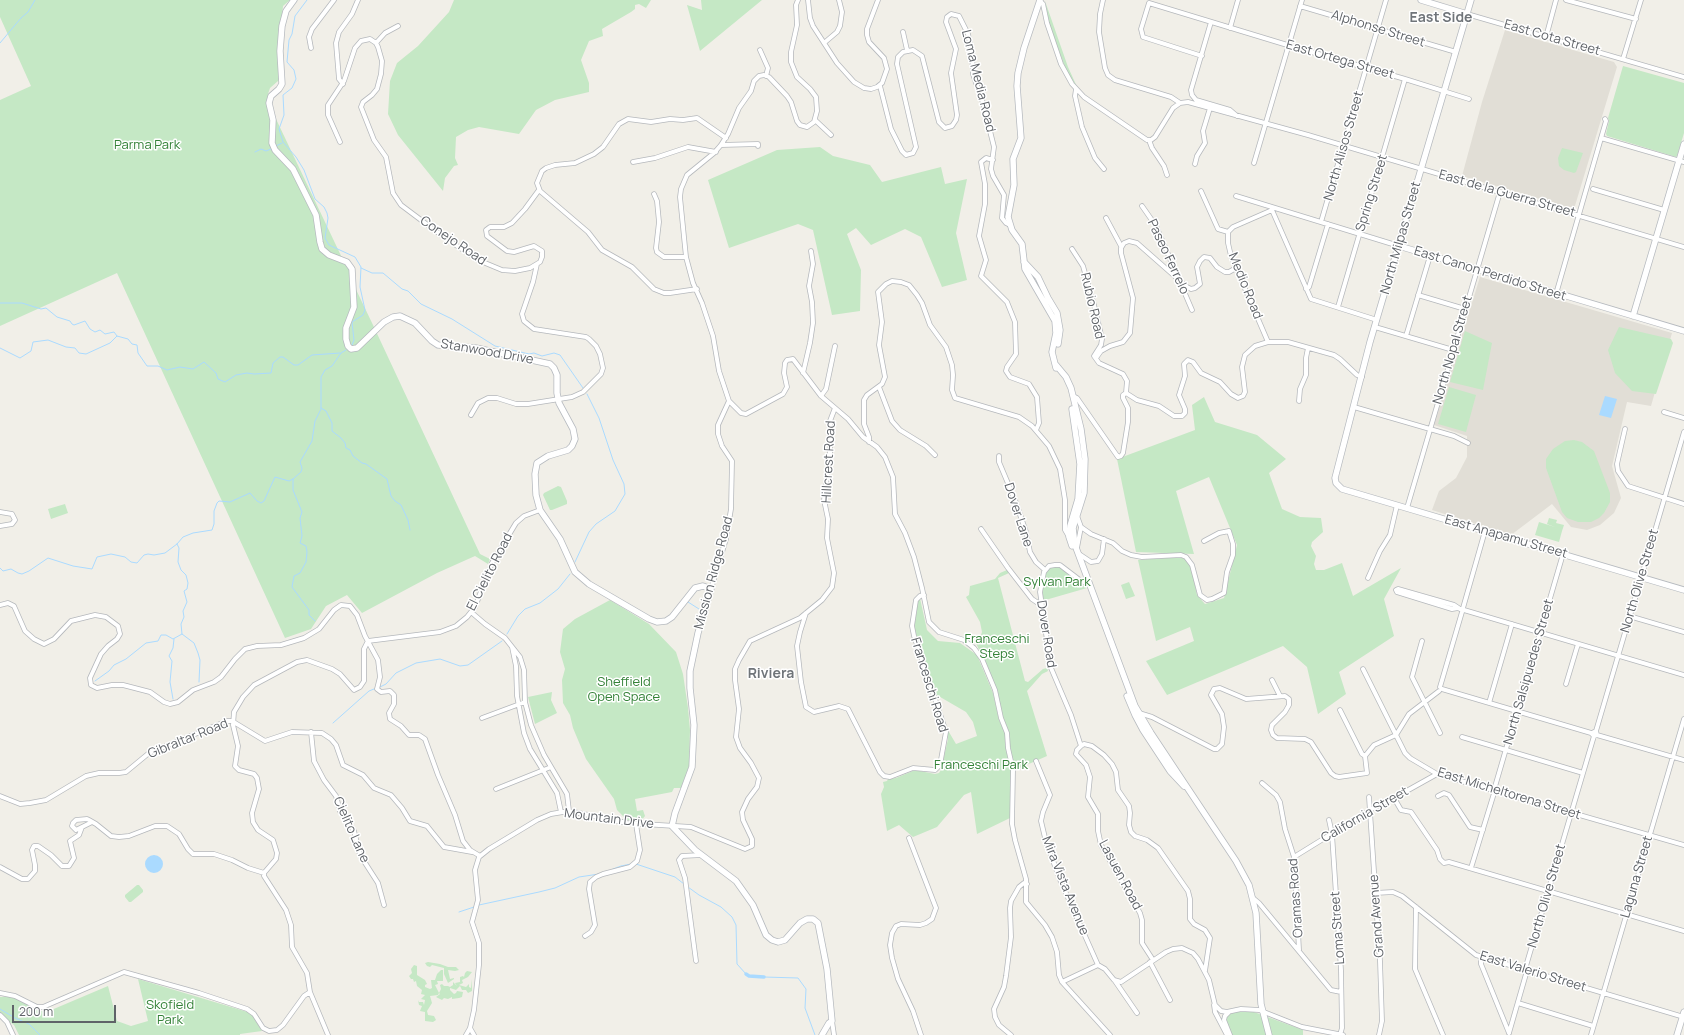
<!DOCTYPE html>
<html>
<head>
<meta charset="utf-8">
<style>
  body { margin:0 }
  #map { position:relative; width:1684px; height:1035px; overflow:hidden; background:#f1efe8; font-family:Manrope,sans-serif }
  canvas { display:block }
  .scale { position:absolute; left:12px; top:1005px; width:104px; height:18px; box-sizing:border-box; border:2px solid #5f6368; border-top:0; padding-left:5px; font-size:12px; line-height:14px; white-space:nowrap; color:#5f6368; -webkit-text-stroke:3px #fff; paint-order:stroke }
</style>
</head>
<body>
<div id="map">
<canvas width="1684" height="1035"></canvas>
<div class="scale">200 m</div>
</div>
<script>
const context = document.querySelector('canvas').getContext('2d');
context.lineJoin = 'round';
function fill(path, color) { context.fillStyle = color; context.fill(path, 'evenodd'); }
const toPath = rows => new Path2D(rows.map(r => 'M' + r).join(''));
function trace(path, color, width, dash) { context.strokeStyle = color; context.lineWidth = width; context.lineCap = dash ? 'butt' : 'round'; context.setLineDash(dash || []); context.stroke(path); }
function write(font, color, halo, rows, align = 'center') {
  context.font = font + ' Manrope,sans-serif'; context.lineWidth = 3; context.setLineDash([]); context.textBaseline = 'middle'; context.strokeStyle = halo; context.fillStyle = color; for (const [text, x, y, turn = 0] of rows) {
    context.save(); context.translate(x, y); context.rotate((+turn || 0) * Math.PI / 180); context.textAlign = isNaN(turn) ? turn : align; if (halo) context.strokeText(text, 0, 0); context.fillText(text, 0, 0); context.restore();
  }
}
fill(toPath([
  [1505,30,1614,62,1617,67,1574,209,1462,176,1482,102],
  [1480,277,1672,333,1651,406,1627,402,1612,466,1621,498,1614,513,1600,525,1587,530,1571,527,1552,504,1511,535,1432,510,1439,491,1456,478,1467,457,1467,436,1434,425]
]), '#e1ded6');
fill(toPath([
  [0,0,290,0,283,6,280,36,281,75,278,81,270,88,268,94,276,119,344,262,349,264,350,277,373,325,480,554,490,559,488,564,475,556,437,573,362,613,347,595,326,606,311,629,285,638,117,273,0,326,0,100,31,86,0,17],
  [454,0,651,0,646,8,639,4,635,5,635,9,631,12,602,29,603,36,589,41,581,60,589,83,589,92,555,100,536,110,519,134,479,127,468,130,456,137,455,158,458,165,454,166,445,178,443,191,398,135,388,114,390,81,397,63,418,46,449,12],
  [701,0,762,0,700,51,687,5,702,10],
  [1045,1,1068,67,1078,89,1066,70,1049,23],
  [1623,66,1684,83,1684,133,1677,156,1676,157,1607,136,1606,134,1609,121,1608,118],
  [820,147,833,156,870,165,882,182,941,167,945,184,967,179,956,233,967,280,942,287,921,237,905,229,871,245,856,228,847,234,861,270,860,311,832,315,813,230,798,224,729,248,708,180,777,150],
  [1562,148,1583,153,1576,172,1574,173,1564,170,1559,166,1558,158],
  [1619,327,1671,339,1673,343,1656,394,1632,391,1615,373,1608,350],
  [1465,331,1492,343,1483,390,1450,382],
  [1449,387,1476,395,1466,432,1438,424],
  [1204,397,1215,422,1257,435,1286,459,1269,473,1282,509,1300,517,1321,518,1323,532,1312,542,1311,546,1316,556,1314,564,1316,570,1324,570,1342,563,1353,596,1401,568,1384,599,1394,636,1339,672,1346,694,1318,714,1307,667,1283,646,1167,695,1146,661,1194,641,1190,627,1156,641,1138,560,1180,557,1187,560,1191,566,1197,595,1205,604,1224,598,1237,545,1209,477,1176,491,1194,554,1136,552,1117,459,1195,430,1192,405],
  [1574,440,1582,442,1594,451,1610,493,1610,502,1604,513,1599,518,1591,522,1578,522,1567,518,1562,512,1546,468,1546,459,1553,449,1565,441],
  [558,486,561,487,567,501,567,504,552,510,550,510,543,495,544,493],
  [65,504,68,513,51,519,48,509],
  [1549,518,1557,520,1556,523,1564,525,1562,531,1554,529,1562,531,1559,542,1535,535,1539,522,1555,527,1547,524],
  [1052,566,1060,567,1087,588,1042,601,1044,575,1048,569],
  [1007,570,1009,573,998,578,1025,681,1028,682,1043,669,1047,668,1048,671,1042,674,1027,691,1047,756,1015,770,1009,746,1009,732,1003,717,997,690,976,643,980,638,982,632,980,622,966,597,969,595,970,586,995,579,1000,573],
  [1129,582,1135,596,1126,599,1121,585],
  [919,594,927,630,938,641,960,643,977,655,993,693,999,720,1005,733,1006,749,1012,773,1010,818,977,834,971,792,964,795,937,827,913,837,899,825,887,831,881,794,884,787,883,782,887,781,888,779,896,778,915,770,935,774,939,773,941,770,948,739,946,727,956,744,977,736,973,722,966,712,935,694,914,629],
  [610,600,649,624,676,652,683,674,688,708,690,730,689,766,681,788,674,788,672,792,635,799,637,811,643,810,645,816,640,822,626,820,624,817,617,810,614,799,586,759,573,728,570,715,563,703,562,680,565,669,560,652,563,629,575,619],
  [552,692,551,700,557,713,535,724,528,697],
  [137,885,139,885,143,890,143,892,131,902,129,902,125,897,125,895],
  [428,962,440,964,448,967,456,967,459,970,455,971,448,970,450,979,454,978,454,979,448,983,444,974,444,968,432,965,430,967,427,966,425,963],
  [414,965,417,966,417,975,425,980,427,984,425,985,425,987,430,989,432,988,431,980,435,980,437,974,441,970,443,970,443,981,437,981,438,984,435,985,439,993,441,989,440,985,442,984,444,986,448,986,450,987,453,985,453,982,457,986,455,983,460,982,460,977,463,976,464,977,465,973,467,971,472,972,468,977,462,980,463,983,459,985,466,987,469,984,469,987,471,988,472,979,472,991,468,993,466,990,462,990,460,986,456,990,450,988,450,990,454,994,456,993,457,991,463,992,462,997,459,998,452,999,452,997,448,999,444,998,442,1000,436,997,440,994,439,993,438,995,430,996,432,1003,427,1011,428,1015,434,1016,436,1020,433,1022,425,1021,425,1012,420,1011,422,1006,419,1005,418,1000,419,1002,423,1002,424,1005,425,1000,421,999,425,995,421,994,422,990,417,986,416,981,414,982,413,979,411,979,409,976,412,973,411,969],
  [138,979,251,1013,262,1031,240,1034,240,1035,19,1035,14,1025,0,1015,0,997,16,996,41,1011,49,1011,108,986,117,1021,131,1026,148,1021],
  [1245,1011,1254,1012,1303,1030,1303,1035,1232,1035,1226,1019,1228,1015,1234,1012]
]), '#c5e8c5');
fill(toPath([
  [1605,396,1617,399,1611,418,1599,415],
  '145 864a9 9 0 1 1 18 0a9 9 0 1 1-18 0Z'
]), '#aadaff');
trace(toPath([
  [307,0,295,16,292,34,289,40,287,62,294,70,296,79,292,88,283,95,284,115,279,129,283,142,296,157,304,170,315,199,324,207,327,213,328,218,325,238,329,245,355,257,361,267,360,287,365,310,363,315,352,322,354,340,352,345],
  [0,43,21,18,28,12,35,0],
  [276,146,282,143],
  [255,152,261,149,266,151,271,149],
  [361,268,372,273,383,273,402,289,408,291,421,304,452,319,495,346,529,354,534,353,542,356,554,353,560,355,583,388],
  [0,303,22,303,41,309,46,308,57,317,70,321,72,324,74,325,85,321,90,329,95,332,100,330,105,334,114,332,117,336],
  [0,348,20,358,31,351,33,342,48,340,66,347,75,348,79,353,86,354,110,343,117,336,128,339,132,344,137,345,138,353,147,366,158,366,167,370,180,367,193,369,204,362,216,373,218,379,225,382,236,375,247,373,254,374,271,373,273,363,280,357,283,357,294,365,298,365,312,355,340,353],
  [321,408,326,411,332,423,332,431,341,438,345,443,346,448,350,450,353,456,362,463,366,464,387,479,391,496,395,501,401,505,408,520,410,530],
  [293,479,293,490,302,512,300,518,302,536,300,543,306,546,307,552,306,562,300,573,294,576,292,587,309,610,309,615,315,621],
  [575,562,589,532,596,524,615,511,625,494,624,484,613,460,599,418,587,394],
  [0,568,3,571,11,569,18,573,22,574,29,571,48,558,73,566,92,569,97,557,111,554,125,557,131,562,137,563,144,555,148,554,154,555,165,553,177,544,183,537,193,533,212,530,214,524,214,511,217,503,219,501,230,502,250,493,257,501,261,503,264,501,275,477,289,481,293,479,301,472,302,468,300,462,312,441,315,421,321,409,321,377,325,370,332,366,341,353,346,350],
  [688,602,699,609],
  [182,634,194,643,198,653,200,660,199,682],
  [507,634,518,616,525,609,540,603,558,589,570,574],
  [95,681,109,671,114,665,126,659,146,643,158,641,161,635,166,635,173,639,182,634,181,624,184,617,183,611,187,602,184,591,187,589,188,583,186,575,181,570,178,562,179,548,177,544],
  [380,687,386,684,396,673,416,663,440,659,460,666,468,665,502,641],
  [173,699,170,682,172,661,169,656,173,648,174,639],
  [333,723,369,691,374,689],
  [636,864,675,877,684,884],
  [613,869,621,866,631,864],
  [688,887,699,895,721,907,732,917,736,925,737,964,746,974],
  [479,905,539,892,555,888,579,877,599,874],
  [459,912,474,907],
  [764,977,798,978,806,989,805,1008,815,1035],
  [0,1009,15,1018,29,1024,40,1035]
]), '#aadaff', 1);
trace(toPath([
  [746,974,749,976,764,977]
]), '#aadaff', 3.5);
const street = toPath([
  [808,0,810,18,813,26,837,63,854,82,864,88,871,89,877,87,882,83,887,69,884,58,869,42,867,35,867,29,878,0],
  [1103,0,1100,14,1099,32,1105,68,1108,75,1115,80,1171,97,1180,103],
  [1566,0,1636,19],
  [1040,1,1043,4,1047,23,1061,64,1072,84,1084,97,1147,140,1151,140,1155,137,1173,108,1180,103,1188,102,1308,135,1684,247],
  [1300,6,1456,52],
  [1467,14,1684,77],
  [1211,22,1191,90,1192,95,1196,100,1230,110,1237,116],
  [1230,28,1238,0],
  [903,32,907,50],
  [1546,37,1556,0],
  [376,43,385,33,398,26],
  [824,43,837,32,840,26,842,12,839,0],
  [311,48,309,37,312,29,334,0],
  [760,50,768,68,766,76],
  [1202,56,1143,37,1141,29,1149,3,1284,44,1405,79,1469,99],
  [1623,59,1641,0],
  [343,84,339,79,336,43,339,32,352,14,358,0],
  [880,86,891,129,902,151,906,155,913,153,916,147,897,64,898,57,903,52,913,50,922,56,939,122,945,128,952,126,956,120,957,115,951,73,956,49,946,22,947,17,951,14,959,16,968,34,972,53,973,74,983,103,994,147,991,169,993,176,1004,195,1002,218,1006,223,1010,225],
  [1076,89,1075,96,1082,127,1095,158,1104,169],
  [815,120,831,135],
  [1601,138,1684,162],
  [1149,140,1152,148,1164,166,1167,175],
  [340,142,328,115,328,105,344,81,355,48,361,41,370,39,376,43,378,47,382,61,381,74,377,89,372,95,363,102,361,107,374,140,386,157,393,193,401,205,441,235,478,260,502,270,515,271,530,268,540,262,542,257,542,251,534,246,514,252,507,251,487,236,486,230,490,227,504,227,512,223,525,209,539,190],
  [721,145,758,144,758,146],
  [993,160,986,158,981,162,985,184,985,204,979,236,986,260,981,276,1007,302,1015,322,1016,354,1007,367,1006,371,1010,377,1029,384,1037,397,1039,423,1036,430],
  [633,162,655,158,688,147,716,152],
  [1254,163,1302,0],
  [1195,164,1197,156,1205,143,1203,131,1210,108],
  [1593,189,1664,210],
  [1201,191,1218,229,1228,232],
  [654,194,657,201,659,222,656,248,657,252,664,257,686,257],
  [1236,196,1399,246],
  [1142,206,1156,226,1192,310],
  [1272,210,1311,299,1377,320],
  [1106,218,1121,246],
  [1321,222,1386,0],
  [1228,232,1228,243,1231,256,1268,342],
  [1228,232,1233,227,1272,210],
  [1072,249,1083,266,1094,305,1102,339,1101,345,1094,356,1099,363,1123,374,1127,381,1126,393],
  [697,289,670,293,664,293,654,289,632,267,602,250,588,232,540,191,537,183,542,171,546,168,555,165,575,163,594,154,603,147,619,124,628,119,651,122,670,119,683,120,697,118,726,138],
  [1306,289,1309,287,1328,224],
  [1556,294,1606,121,1605,119],
  [1418,295,1465,309],
  [1338,307,1405,79],
  [1375,327,1453,350],
  [1406,336,1430,256],
  [1096,358,1101,351,1110,346,1123,342,1130,333,1133,298,1121,253,1121,248,1124,243,1129,241,1137,243,1187,287,1191,289,1195,288,1200,284,1197,267,1200,261,1204,257,1210,258,1217,267,1225,272,1229,272,1236,268],
  [803,373,810,343,813,323,812,302,809,286,813,264,811,251],
  [879,387,892,421,900,430,926,446,935,455],
  [821,396,826,389,835,346],
  [1073,396,1077,398,1118,457,1121,456,1123,453,1128,422,1128,408,1123,398,1123,395,1126,393,1137,400,1159,406,1174,416,1182,416,1185,413,1185,409,1179,395,1185,376,1184,364,1188,360,1193,362,1201,373,1220,382,1231,394,1238,398,1243,396,1245,392,1242,367,1245,355,1255,346,1268,342,1288,342,1334,355,1340,359,1357,375,1362,377],
  [729,401,741,413,746,414,783,394,787,387,784,373,785,363,787,360,793,359,821,396,848,419,863,437,877,447,885,457,893,477,895,514,905,533,914,557,922,588,929,622,939,632,964,640,974,648,982,659,995,690,1001,718,1007,733,1008,748,1013,770,1012,824,1015,840,1026,879,1026,902,1045,925,1052,937,1057,952,1059,975,1062,982,1110,1035],
  [729,401,719,371,713,336,702,303,693,283,686,257,680,197,681,189,687,175,714,153,721,145,728,134,739,108,751,91,754,81,759,76,764,75,769,77,787,96,791,102,797,121,800,125,807,127,814,122,817,111,816,97,810,89,797,77,791,62,791,52,797,25,796,5,798,0],
  [1299,401,1300,389,1306,375,1306,358,1308,348],
  [1354,407,1454,436,1468,443],
  [1664,412,1684,418],
  [471,415,478,403,488,398,497,398,516,404,528,404,572,397,583,392,601,374,603,368,600,354,596,346,589,339,586,337,534,329,524,321,522,314,533,282,537,264],
  [1625,429,1617,464,1618,471,1628,486,1684,504],
  [869,442,869,437,864,424,864,400,867,395,882,384,885,377,879,345,882,322,878,292,886,284,892,281,901,282,909,285,917,295,922,303,930,325,946,347,952,365,953,375,952,390,955,398,1019,417,1032,426,1049,446,1060,469,1065,500,1065,530,1069,537],
  [999,456,999,462,1015,500,1026,532,1030,552,1036,562,1045,570],
  [1407,508,1500,192],
  [0,512,12,514,15,520,12,524,0,526],
  [1081,527,1091,534,1113,543,1122,551,1131,555,1142,557,1181,555,1186,557,1192,565,1200,595,1207,600,1212,599,1224,593,1227,572,1233,555,1233,544,1229,531,1219,533,1204,541],
  [981,529,1008,568,1032,599,1041,605],
  [1077,548,1081,527,1077,516],
  [1079,554,1091,562,1098,561,1102,554,1104,539],
  [1368,578,1380,551,1390,535,1397,505],
  [711,589,726,539,731,509,732,461,722,446,718,434,718,425,729,401],
  [0,605,8,603,14,606,25,631,34,639,44,644,54,639,71,621,95,615,106,617,118,626,120,634,117,639,108,646,101,654,90,678,91,685,97,688,112,685,123,685,150,692,164,702,170,704,178,702,193,690,214,682,221,677,235,659,245,649,257,646,281,645,304,638,319,629,334,610,341,605,350,606,357,615,365,636,378,660,380,677,377,689,381,692,390,691,394,695,394,704,389,713,390,719,401,726,409,735,419,735,425,739,438,775,455,815,463,841,470,850,480,856],
  [1458,608,1452,609,1397,592,1396,590,1398,589,1454,605,1460,609],
  [1463,608,1485,531],
  [1464,610,1684,675],
  [471,612,485,624,505,638,520,657,524,670,525,702,531,725,544,755,567,794,569,811],
  [806,613,800,632,797,646,801,682,806,707,814,712,839,706,848,709,880,772,884,776,890,777,913,768,935,770,940,765,946,732,914,636,912,626,916,600,920,596,924,595],
  [1629,616,1684,632],
  [1422,641,1412,677,1440,733],
  [512,647,516,666,517,696,524,733,530,749,557,793,561,812],
  [1363,669,1405,753,1410,758,1437,774,1684,845],
  [1272,680,1280,696],
  [1566,684,1578,644],
  [1440,687,1462,612],
  [1442,689,1591,733,1594,736,1597,735,1596,731,1592,733],
  [1489,703,1512,624],
  [1139,713,1152,717,1214,749,1217,749,1222,744,1224,727,1222,714,1211,695,1214,689,1220,688,1246,699,1285,696,1289,699,1289,705,1285,712,1272,725,1271,730,1273,735,1277,738,1305,739,1311,742,1331,773,1335,776,1339,777,1367,773,1365,756,1362,754,1340,710],
  [482,718,525,702],
  [1596,731,1684,432],
  [311,732,314,761,324,780,336,796,340,811,354,831,360,855,378,883,384,905],
  [1597,735,1684,760],
  [1462,737,1506,750],
  [1081,746,1084,744,1092,746,1104,755,1112,764,1116,772,1118,790,1129,806,1130,813,1129,825,1131,832,1135,836,1147,840,1158,848,1188,891,1190,899,1190,919,1194,924,1205,930,1210,938,1205,971],
  [1081,746,1077,750,1076,754,1086,765,1090,777,1088,797,1098,814,1098,831,1101,845,1140,913,1142,920,1142,943,1153,960],
  [1081,746,1071,715,1051,668,1040,592,1044,572,1049,566,1055,565,1060,565,1081,581,1089,584],
  [1506,750,1583,773],
  [1365,756,1374,745,1396,735,1409,714,1439,691],
  [1036,761,1050,795,1043,812,1041,821,1046,842,1061,882,1098,965],
  [1262,783,1276,795,1280,802,1285,829,1294,857,1299,950],
  [496,789,551,767],
  [1494,790,1563,554],
  [0,796,20,804,30,803,46,800,86,776,99,773,119,773,126,772,149,753,227,721,232,721,265,741,292,732,322,733,331,739,336,745,343,765,363,775,374,788,391,795,402,808,410,821,427,826,444,847,472,852],
  [1438,796,1444,793,1449,795,1470,827,1483,830],
  [1369,797,1380,961,1382,1021,1379,1035],
  [1394,798,1401,810,1411,812,1437,850,1440,859,1444,863,1449,862,1684,931],
  [1329,820,1332,834,1341,970,1342,1028,1340,1035],
  [92,822,76,830,72,826,73,823,76,820,87,819,89,820,96,824,111,836,119,837,129,836,155,826,167,826,179,834,188,849,193,854,214,854,232,860,248,868,264,873],
  [909,838,936,908,932,919,926,923,920,925,901,924,896,926,892,933,890,945,892,958,898,979,913,1011,921,1035],
  [1294,857,1370,810,1403,793,1437,774],
  [0,867,22,879,28,879,35,871,35,865,32,850,34,846,38,846,51,855,62,866,69,866,74,858,70,841,79,835,82,827],
  [1471,868,1495,790],
  [1375,893,1393,892,1402,896,1476,955,1684,1017],
  [1253,898,1259,903,1331,990,1341,992],
  [1416,907,1415,969,1443,1035],
  [585,936,591,932,595,925,589,889,590,882,596,877,603,874,630,867,637,861,640,850,636,824],
  [1481,957,1481,964,1509,1033],
  [696,961,685,878,679,860,682,856,701,855],
  [1150,962,1170,1000],
  [1115,981,1137,1013],
  [1062,982,1098,965,1105,969,1114,980,1121,982,1166,952,1173,949,1182,948,1193,953,1198,959,1209,980,1215,1005,1221,1011,1227,1012,1241,1009,1259,1010,1302,1027,1343,1035],
  [0,993,15,996,37,1007,43,1007,124,972,199,993,247,1009,254,1014,263,1028,269,1031,277,1030,283,1025,304,996,310,992],
  [1518,1003,1593,1026],
  [1214,1005,1215,1012,1227,1035],
  [1229,1012,1225,1016,1224,1020,1230,1035],
  [0,1015,7,1022,13,1035],
  [832,1021,834,1035],
  [470,1028,474,1035],
  [1509,1033,1526,974,1526,966,1594,736],
  [328,1035,310,992,307,973,292,947,291,925,286,910,264,876,264,873,276,859,277,853,273,840,258,830,253,822,252,813,259,789,257,778,254,774,239,770,235,766,238,746,233,725,234,712,243,697,254,685,297,662,307,660,332,669,340,674,354,690,360,687,364,681,364,649,368,641,440,632,456,626,467,617,475,607,492,563,516,523,524,516,540,510],
  [466,1035,470,1028,474,1010,479,965,479,943,472,922,478,900,475,870,479,857,489,849,537,820,551,814,569,811,627,823,691,827,745,849,752,846,752,839,743,820,742,812,748,799,757,787,759,778,751,763,740,748,736,737,739,709,735,680,735,669,739,660,750,641,800,618,822,600,832,587,834,573,827,538,828,519,824,500,830,453,830,421,835,408],
  [1011,1035,999,1025,995,1017,994,1009,1004,987,1006,976,1011,937,1010,908,1011,901,1019,887,1024,883,1027,884],
  [1591,1035,1684,719]
]);
const secondary = toPath([
  [294,0,286,11,282,26,280,51,282,84,279,89,271,96,269,103,273,120,272,143,275,150,293,169,316,215,320,242,322,249,329,255,347,262,352,269,354,307,346,328,346,339,348,346,351,349,357,348,384,322,393,317,400,316,415,323,432,341,438,345,476,348,550,364,554,368,557,375,557,393,559,403,573,429,575,439,572,446,568,450,548,456,537,463,535,474,536,495,540,510,560,539,575,572,589,584,649,619,657,622,666,621,672,617,695,588,703,586,711,589,698,633,690,671,690,688,694,725,692,767,675,813,672,826,695,850,736,881,753,905,766,935,772,940,778,942,785,940,800,923,807,919,813,919,818,923,827,969,832,1021,829,1023,822,1035],
  [1040,0,1024,48,1018,73,1017,86,1021,138,1013,159,1014,185,1008,217,1012,230,1022,244,1025,269,1055,321,1056,333,1052,352,1056,368],
  [1421,0,1467,14],
  [1471,0,1370,342,1335,478,1336,483,1342,489,1684,590],
  [1399,246,1684,331],
  [1024,262,1038,277,1048,298,1057,313,1060,330,1058,344],
  [1633,316,1684,144],
  [1056,365,1066,377,1071,388,1081,429,1085,459,1084,493,1073,528,1075,545,1135,706,1151,733,1236,861,1249,885,1256,913,1261,1004,1269,1035],
  [1072,409,1080,464,1078,499,1070,526,1069,537,1072,546],
  [1127,696,1135,715,1143,730,1170,771,1184,786],
  [1677,1035,1684,1012]
]);
trace(street, '#b5b8bc', 5.5);
trace(secondary, '#b6babf', 7);
trace(street, '#fff', 4);
trace(secondary, '#fff', 5.5);
write('13px', '#5f6368', '#fff', [
  ["Alphonse Street",1378,29,17],
  ["East Cota Street",1552,38,16],
  ["East Ortega Street",1340,60,16],
  ["Loma Media Road",978,81,76],
  ["North Alisos Street",1344,146,-74],
  ["Spring Street",1372,193,-73],
  ["East de la Guerra Street",1507,194,16],
  ["North Milpas Street",1401,238,-74],
  ["Conejo Road",453,241,34],
  ["Paseo Ferrelo",1168,257,65],
  ["East Canon Perdido Street",1490,274,17],
  ["Medio Road",1245,286,68],
  ["Rubio Road",1092,306,77],
  ["North Nopal Street",1453,350,-74],
  ["Stanwood Drive",487,352,10],
  ["Hillcrest Road",829,462,-87],
  ["Dover Lane",1018,515,72],
  ["East Anapamu Street",1506,537,16],
  ["El Cielito Road",490,572,-63],
  ["Mission Ridge Road",714,573,-75],
  ["North Olive Street",1640,581,-74],
  ["Dover Road",1046,634,81],
  ["North Salsipuedes Street",1529,672,-74],
  ["Franceschi Road",929,685,73],
  ["Gibraltar Road",188,739,-22],
  ["East Micheltorena Street",1509,794,17],
  ["California Street",1365,815,-30],
  ["Mountain Drive",609,819,7],
  ["Cielito Lane",351,830,66],
  ["Lasuen Road",1120,875,62],
  ["Laguna Street",1637,877,-74],
  ["Mira Vista Avenue",1065,886,68],
  ["North Olive Street",1547,896,-74],
  ["Oramas Road",1296,898,-94],
  ["Grand Avenue",1377,916,-94],
  ["Loma Street",1338,928,-94],
  ["East Valerio Street",1533,972,17]
]);
write('13px', '#348238', '#fff', [
  ["Parma Park",147,145],
  ["Sylvan Park",1057,582],
  ["Franceschi",997,639],
  ["Steps",997,654],
  ["Sheffield",624,682],
  ["Open Space",624,697],
  ["Franceschi Park",981,765],
  ["Skofield",170,1005],
  ["Park",170,1020]
]);
write('bold 14px', '#70757a', '#fff', [
  ["East Side",1441,18],
  ["Riviera",771,674]
]);
</script>
</body>
</html>
